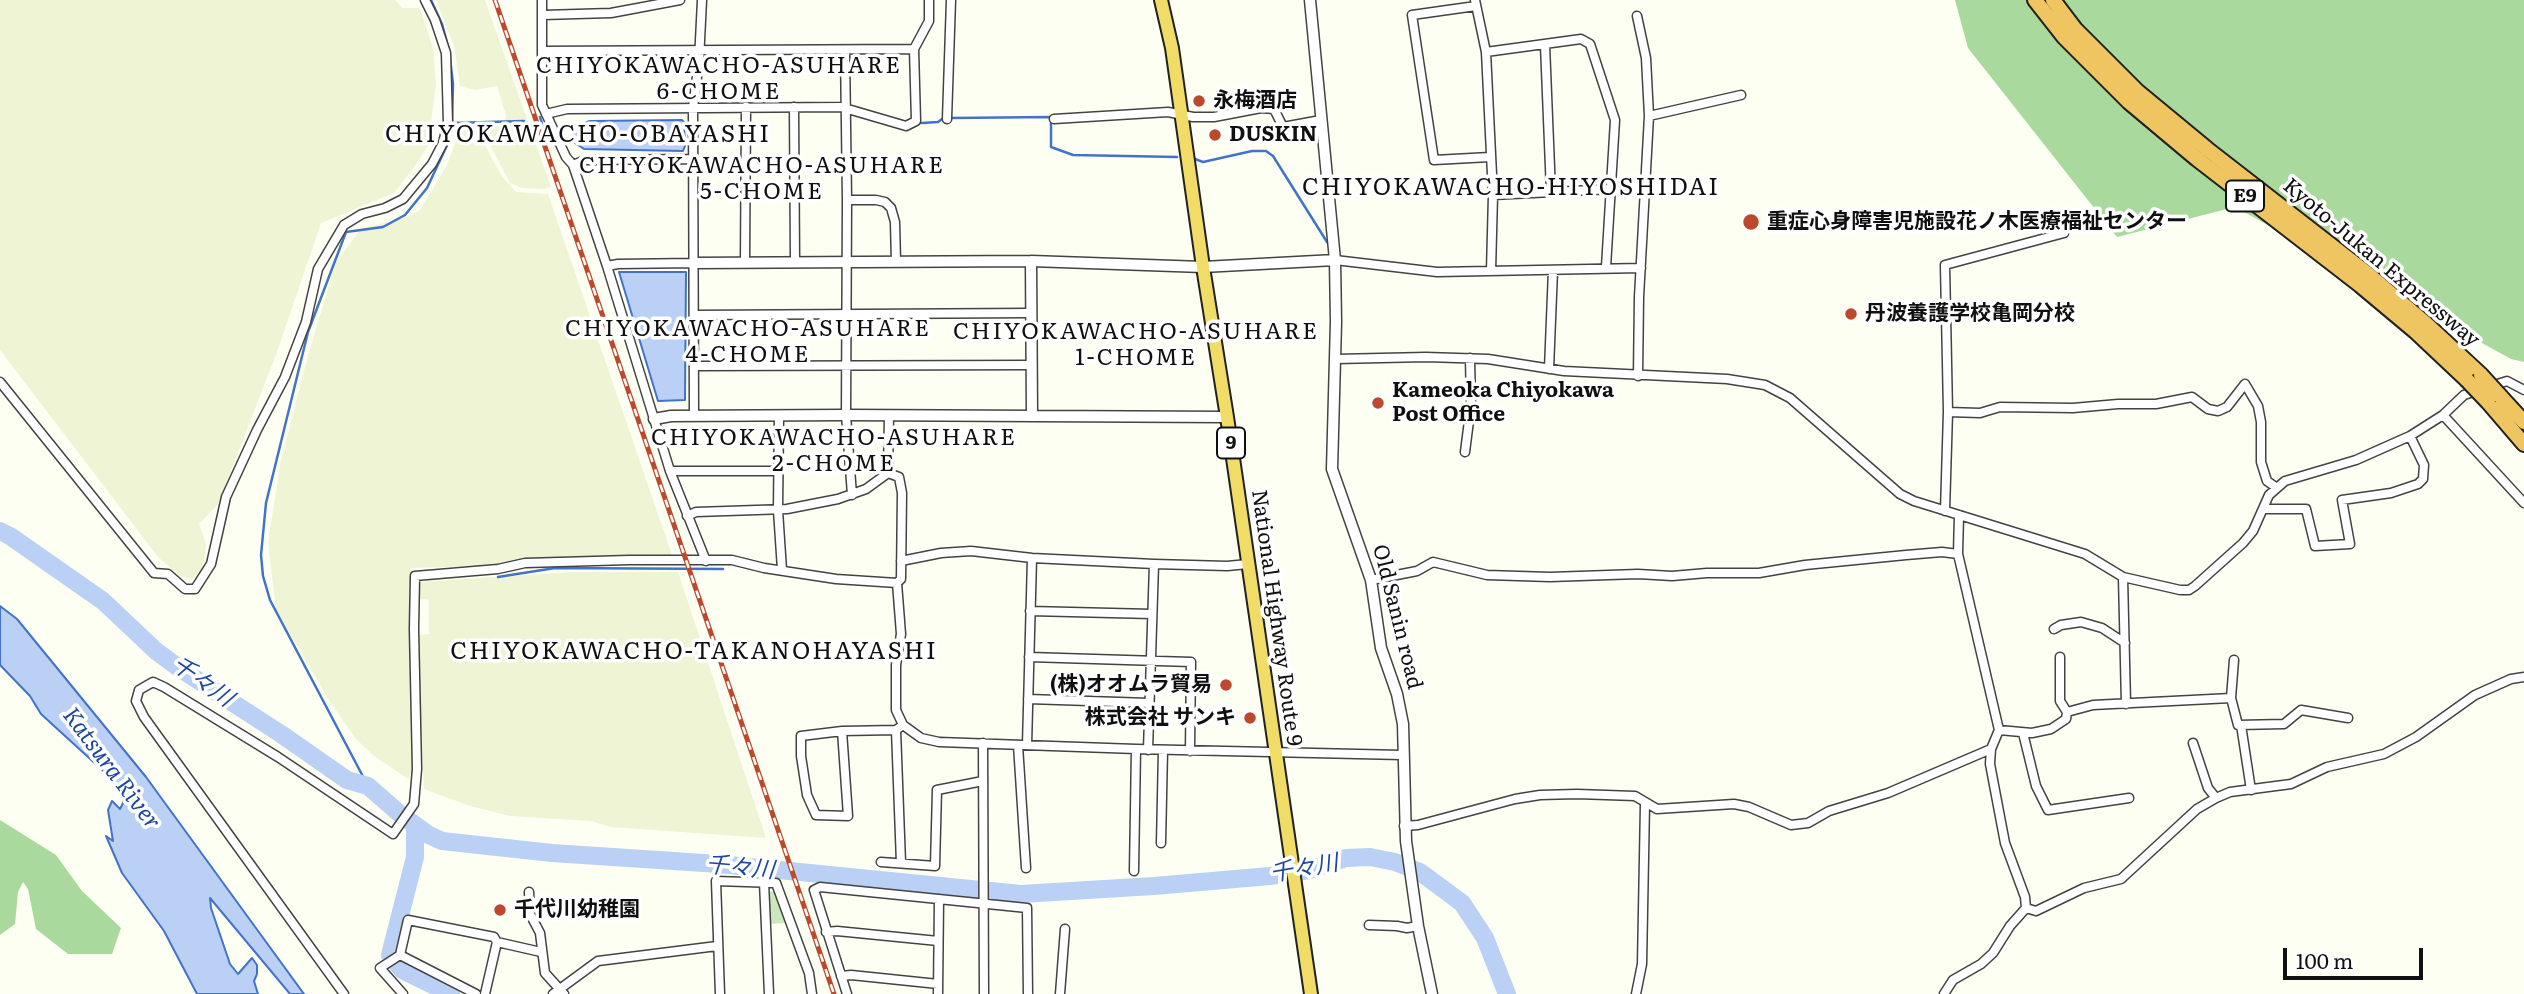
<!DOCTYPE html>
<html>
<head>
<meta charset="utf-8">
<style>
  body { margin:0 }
  #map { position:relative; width:2524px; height:994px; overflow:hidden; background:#fefff3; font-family:Literata,serif }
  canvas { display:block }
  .scale { position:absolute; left:2283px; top:948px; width:140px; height:32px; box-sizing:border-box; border:4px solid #101010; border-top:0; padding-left:9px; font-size:21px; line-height:24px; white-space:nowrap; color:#101010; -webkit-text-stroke:5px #fff; paint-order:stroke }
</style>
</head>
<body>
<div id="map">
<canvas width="2524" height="994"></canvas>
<div class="scale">100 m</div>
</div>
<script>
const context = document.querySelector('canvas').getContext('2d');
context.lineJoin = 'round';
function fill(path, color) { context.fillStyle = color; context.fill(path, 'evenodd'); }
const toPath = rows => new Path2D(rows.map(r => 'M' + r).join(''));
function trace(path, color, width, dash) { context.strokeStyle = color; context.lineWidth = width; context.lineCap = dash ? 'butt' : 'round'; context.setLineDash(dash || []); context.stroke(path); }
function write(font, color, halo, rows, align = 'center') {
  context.font = font + ' Literata,"Noto Sans JP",serif'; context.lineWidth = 7; context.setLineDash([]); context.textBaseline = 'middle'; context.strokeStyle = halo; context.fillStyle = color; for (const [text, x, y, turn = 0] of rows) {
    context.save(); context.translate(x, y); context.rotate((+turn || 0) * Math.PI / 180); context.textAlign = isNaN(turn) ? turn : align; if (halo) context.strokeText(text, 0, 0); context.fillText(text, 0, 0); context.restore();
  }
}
fill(toPath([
  [0,0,395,0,402,8,420,8,433,48,436,84,428,146,415,166,394,193,321,223,277,352,218,504,199,524,206,544,203,569,192,579,180,576,158,557,0,350],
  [436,0,485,0,551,187,544,189,522,188,510,183,481,128,504,126,506,115,497,86,475,90,460,86,454,46],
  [475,127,501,175,516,192,548,194,672,555,527,560,469,566,412,568,413,770,408,779,374,756,355,738,329,700,276,610,268,542,281,460,307,359,336,262,361,229,408,217,420,210,447,165,460,130],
  [570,572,678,572,766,838,610,827,591,821,510,816,470,806,424,789,416,635,429,634,429,600,418,598,419,582]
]), '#eff4d4');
fill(toPath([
  [775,891,777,896,785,923,770,924,769,892]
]), '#c9e9bd');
fill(toPath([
  [1955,0,2524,0,2524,362,2511,359,2235,207,2117,237,1968,48],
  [0,820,56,855,82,891,121,928,112,954,68,954,36,929,28,889,23,882,18,892,15,924,0,935]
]), '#a9d99d');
const water = toPath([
  [682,120,684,122,685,146,683,151,584,149,575,143,571,127,590,121,682,120],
  [619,272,686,272,685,400,658,401,619,272],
  [0,606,17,619,146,777,304,994,290,994,210,898,211,908,230,964,238,974,252,958,257,965,257,974,254,981,258,994,197,994,164,931,122,873,106,836,113,841,108,810,112,801,120,809,123,803,123,789,41,714,30,696,0,665,0,606]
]);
fill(water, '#bad0f4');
trace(water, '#4373c9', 2);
trace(toPath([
  [540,117,545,133],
  [951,118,1051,117,1051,147,1073,155,1177,157],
  [452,123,524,121],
  [922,123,938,122,942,119],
  [1195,159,1203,162,1252,151,1266,151,1273,156,1327,242],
  [498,577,555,568,723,569],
  [368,786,270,600,263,576,261,555,266,503,308,332,346,232,383,227,405,215,427,188,449,141,452,123,453,84,449,50,442,24,431,0]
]), '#4373c9', 2.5);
trace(toPath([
  [0,531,10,536,103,601,156,651,179,668,281,734,347,780,368,786,400,814,429,835,442,841,552,853,719,864,1021,894,1154,886,1270,876,1309,870,1346,858,1370,857,1395,862,1420,872,1462,903,1485,938,1507,994],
  [415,825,415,857,390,955,402,970,451,994]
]), '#bad0f4', 18);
const minor = toPath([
  [542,0,542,105,566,157,573,165,607,266,670,471,706,561],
  [1475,0,1486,52,1493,195,1491,271],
  [1476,6,1412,15,1434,160,1490,157],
  [543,15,611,13,680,0],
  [1637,16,1646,58,1649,116,1639,297,1638,376],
  [1545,45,1551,192],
  [845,50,847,200,846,415,852,495],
  [542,51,914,49],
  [1486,52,1581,39,1590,44,1615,120,1606,267],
  [794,107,795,262],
  [546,114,567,109,841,107,906,126,916,121,914,49,929,21,929,0],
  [1649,116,1741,95],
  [947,119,951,0],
  [1054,119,1168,112,1193,117,1214,117,1261,108,1274,109,1283,127,1321,120],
  [573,165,585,160,693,159],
  [1493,195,1612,189],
  [847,200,876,200,885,202,891,208,895,222,896,262],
  [1335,260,1437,272,1641,268],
  [745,263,746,107],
  [607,266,618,264,694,263],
  [695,315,1031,313],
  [1336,359,1426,357,1488,359,1564,371,1727,379,1765,385,1790,398,1900,494,1914,501,2085,554,2123,577,2180,590,2189,590,2195,586,2243,543,2253,531,2269,495,2285,481,2356,460,2410,436,2443,415,2464,395,2507,381,2524,390],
  [695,366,1031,365],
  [1549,369,1553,270],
  [0,382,154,573,168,574,185,589,195,589,211,564,226,497,257,430,285,377,306,322,318,269,344,225,362,214,385,208,403,199,432,164,443,143,448,123,446,53,435,20,425,0],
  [1948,412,1980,413,2000,407,2073,408,2118,404,2156,404,2192,397,2208,409,2218,411,2227,407,2245,384,2258,406,2261,422,2261,462,2267,481,2277,488],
  [779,415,778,510,782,570],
  [2443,415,2524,503],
  [694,416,693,108,699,61,702,0],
  [1465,452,1471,405,1470,358],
  [670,471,778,471],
  [888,473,899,477,902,493,901,579,897,583,901,634,896,665,896,710,903,725,921,738,939,742,1136,749,1402,755],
  [2263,509,2306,509,2315,546,2350,544,2342,500,2391,493,2418,484,2423,479,2424,465,2410,436],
  [1945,511,1948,412,1945,265,2064,233],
  [1959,515,1958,554,1999,730,1991,749,1990,764,2005,843,2025,897,2026,908],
  [687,516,696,512,787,509,838,499,866,489,888,473,889,415],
  [901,561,941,553,971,551,1032,558,1154,564,1227,566,1248,564],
  [2123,577,2126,704],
  [1371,580,1417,571,1433,562,1487,575,1550,577,1638,574,1672,576,1707,573,1759,573,1805,565,1906,555,1942,552,1958,554],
  [1030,611,1152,614],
  [2054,629,2061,625,2081,622,2102,628,2125,643],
  [1029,657,1191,662,1190,751],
  [2060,657,2060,701,2067,712],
  [2234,660,2231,698,2238,725,2284,724,2301,710,2348,718],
  [1028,699,1149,703],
  [2241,725,2251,790],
  [896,730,901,863],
  [1999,730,2032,733,2051,729,2066,719,2067,712,2093,705,2231,698],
  [842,731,848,816,816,815,807,795,801,756,801,736,842,731,896,730,903,725],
  [2023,733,2036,786,2048,810,2129,798],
  [983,743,984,994],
  [2193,743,2208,788,2216,798],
  [1018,745,1026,868],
  [1027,745,1032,558],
  [1148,750,1154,564],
  [1404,826,1418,825,1515,799,1540,795,1577,794,1635,796,1657,809,1734,804,1749,807,1791,825,1808,823,1829,811,1888,793,1991,749],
  [1161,843,1163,750],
  [881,862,935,866,937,790,983,781],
  [1134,871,1136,749],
  [764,882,769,994],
  [529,892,530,914,540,933,545,973,564,994],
  [2026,908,2036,911,2084,888,2121,879,2197,809,2216,798,2230,792,2291,784,2327,767,2384,754,2416,737,2475,695,2511,679,2524,677],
  [1369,925,1397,926,1407,928,1418,926],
  [826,932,837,931,938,941],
  [497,942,541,952],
  [400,955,476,994],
  [841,976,851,975,938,984],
  [344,994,144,717,136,701,139,690,153,682,164,687,278,757,393,834,414,804,417,769,414,629,415,576,498,569,525,563,629,560,732,560,764,568,836,579,897,583],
  [403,994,380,968,400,955,408,920,494,937,497,942,485,994],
  [553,994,598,961,717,946],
  [720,994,716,881,776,883,809,973,812,994],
  [847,994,814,890,820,887,1027,908,1028,994],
  [938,994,939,899],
  [1060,994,1065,929],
  [1636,994,1642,964,1645,804],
  [1944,994,1953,980,1981,964,1993,953,2010,926,2026,908]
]);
const tertiary = toPath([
  [1310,0,1335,260,1336,322,1332,469,1371,580,1381,648,1397,694,1403,724,1406,841,1418,926,1432,994],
  [1031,261,1032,415],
  [694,263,1031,261,1203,267,1335,260],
  [654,419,671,416,846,415,1227,417]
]);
const trunk = toPath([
  [1161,0,1172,48,1203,267,1227,417,1311,994]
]);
const motorway = toPath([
  [2035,0,2064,37,2129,102,2197,159,2360,285,2415,331,2467,380],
  [2053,0,2075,29,2138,92,2207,149,2368,274,2424,322,2481,375],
  [2501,397,2524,422],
  [2488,402,2524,444]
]);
trace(minor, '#434343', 11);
trace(tertiary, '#434343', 13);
trace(trunk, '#212121', 16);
trace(motorway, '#212121', 18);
trace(minor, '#fff', 8);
trace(tertiary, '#fff', 10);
trace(trunk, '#f1dc68', 12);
trace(motorway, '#efc561', 14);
const rail = toPath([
  [495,0,834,994]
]);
trace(rail, '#bc492c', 5);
trace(rail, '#fff', 2.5, [8]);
const motorwayBridge = toPath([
  [2481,375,2501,397],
  [2467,380,2488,402]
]);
trace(motorwayBridge, '#212121', 18, []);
trace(motorwayBridge, '#efc561', 14);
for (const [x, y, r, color] of [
  [1199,101,7,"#bc492c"],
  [1215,135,7,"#bc492c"],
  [1751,222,9,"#bc492c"],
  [1851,314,7,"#bc492c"],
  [1378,403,7,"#bc492c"],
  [1226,685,7,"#bc492c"],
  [1250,718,7,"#bc492c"],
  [500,910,7,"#bc492c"]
]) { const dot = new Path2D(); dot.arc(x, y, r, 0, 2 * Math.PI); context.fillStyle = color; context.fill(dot); trace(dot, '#fff', 2.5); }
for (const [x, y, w] of [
  [2245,196,38],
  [1231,443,28]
]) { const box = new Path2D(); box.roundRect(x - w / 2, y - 15.5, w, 31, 5); context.fillStyle = '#fff'; context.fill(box); trace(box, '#101010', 2); }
write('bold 19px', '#101010', null, [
  ["E9",2245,196],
  ["9",1231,443]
]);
write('bold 21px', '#101010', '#fff', [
  ["永梅酒店",1213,101],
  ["DUSKIN",1229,135],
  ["重症心身障害児施設花ノ木医療福祉センター",1767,222],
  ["丹波養護学校亀岡分校",1865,314],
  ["Kameoka Chiyokawa",1392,391],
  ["Post Office",1392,415],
  ["(株)オオムラ貿易",1212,685,"right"],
  ["株式会社 サンキ",1236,718,"right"],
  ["千代川幼稚園",514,910]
], 'left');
write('21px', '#101010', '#fff', [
  ["Kyoto-Jukan Expressway",2381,263,40],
  ["Old Sanin road",1397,617,76],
  ["National Highway Route 9",1276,618,82]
]);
context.letterSpacing = '2px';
write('23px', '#101010', '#fff', [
  ["CHIYOKAWACHO-ASUHARE",719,66],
  ["6-CHOME",719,92],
  ["CHIYOKAWACHO-ASUHARE",762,166],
  ["5-CHOME",762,192],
  ["CHIYOKAWACHO-ASUHARE",748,329],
  ["4-CHOME",748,355],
  ["CHIYOKAWACHO-ASUHARE",1136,332],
  ["1-CHOME",1136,358],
  ["CHIYOKAWACHO-ASUHARE",834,438],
  ["2-CHOME",834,464]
]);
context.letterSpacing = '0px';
write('italic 23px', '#1d469e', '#fff', [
  ["千々川",202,682,35],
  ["Katsura River",111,769,53],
  ["千々川",740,868,5],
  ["千々川",1304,869,-10]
]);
context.letterSpacing = '2px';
write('24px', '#101010', '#fff', [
  ["CHIYOKAWACHO-OBAYASHI",578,135],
  ["CHIYOKAWACHO-HIYOSHIDAI",1511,188],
  ["CHIYOKAWACHO-TAKANOHAYASHI",694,652]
]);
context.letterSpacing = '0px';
</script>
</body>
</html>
